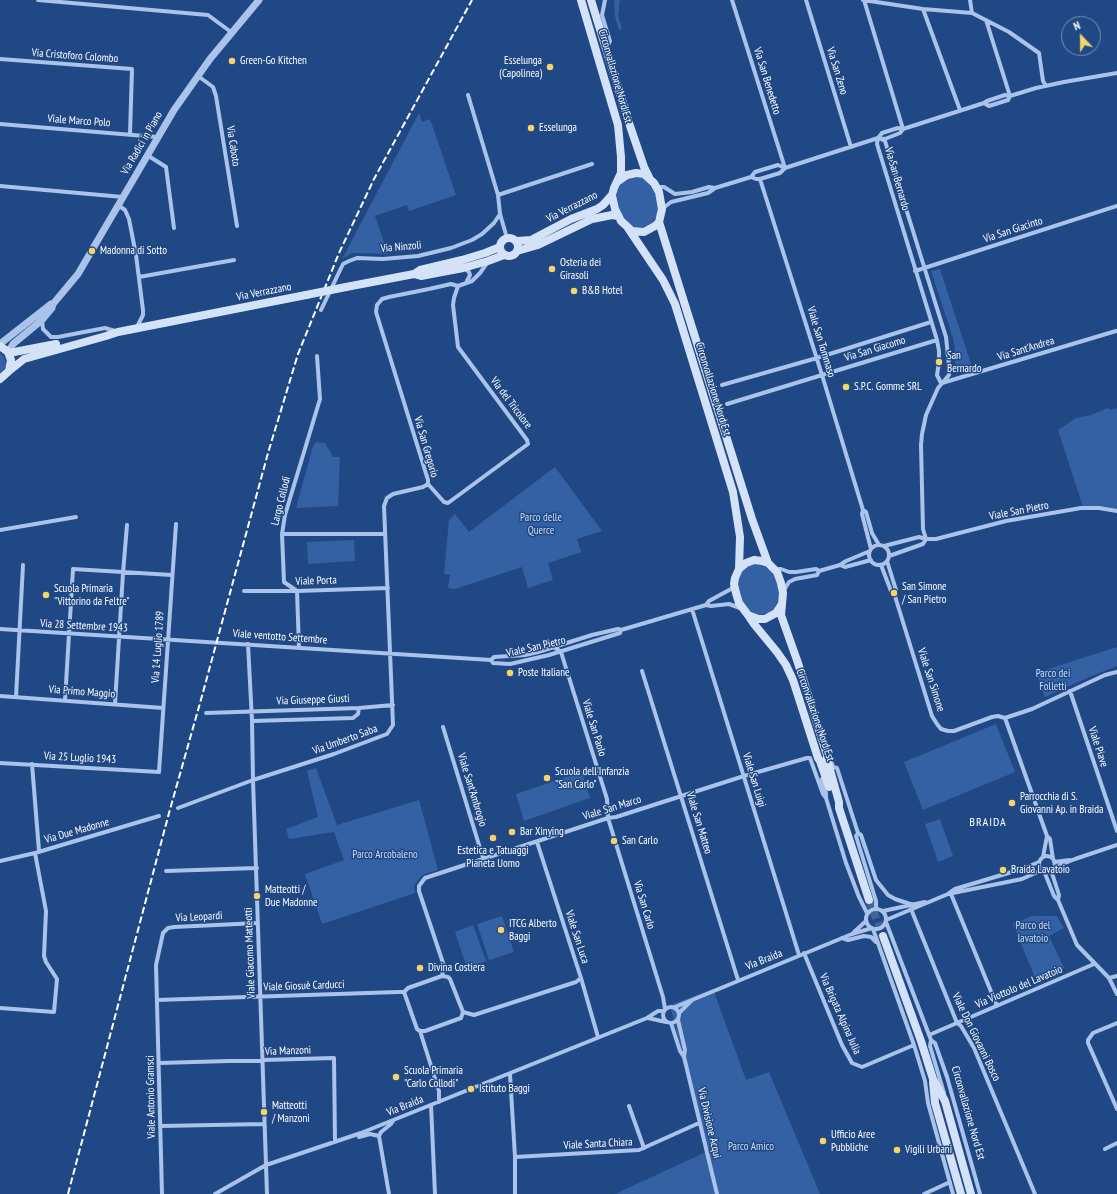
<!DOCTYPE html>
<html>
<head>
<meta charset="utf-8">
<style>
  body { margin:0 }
  #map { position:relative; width:1117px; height:1194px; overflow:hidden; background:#204885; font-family:"PT Sans Narrow",sans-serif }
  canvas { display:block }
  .north { position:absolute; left:1061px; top:16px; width:40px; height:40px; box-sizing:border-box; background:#204885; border:1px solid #7991b6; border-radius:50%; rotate:338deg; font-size:11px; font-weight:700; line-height:16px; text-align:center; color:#fff }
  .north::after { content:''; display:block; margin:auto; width:14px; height:18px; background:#f7d469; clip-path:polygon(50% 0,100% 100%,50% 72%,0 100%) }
</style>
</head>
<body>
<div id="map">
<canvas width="1117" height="1194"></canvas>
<div class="north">N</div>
</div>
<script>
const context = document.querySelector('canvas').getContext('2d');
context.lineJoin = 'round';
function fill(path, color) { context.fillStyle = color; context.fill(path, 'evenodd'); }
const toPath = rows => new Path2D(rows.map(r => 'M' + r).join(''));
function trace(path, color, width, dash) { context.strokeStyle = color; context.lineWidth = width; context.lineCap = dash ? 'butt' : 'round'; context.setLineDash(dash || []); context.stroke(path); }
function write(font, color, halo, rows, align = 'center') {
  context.font = font + ' "PT Sans Narrow",sans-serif'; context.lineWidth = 3; context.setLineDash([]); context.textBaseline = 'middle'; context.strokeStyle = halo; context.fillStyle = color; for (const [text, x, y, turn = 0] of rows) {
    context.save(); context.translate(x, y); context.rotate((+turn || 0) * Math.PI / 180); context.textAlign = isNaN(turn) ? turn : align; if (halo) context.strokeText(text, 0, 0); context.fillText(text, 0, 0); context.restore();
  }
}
fill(toPath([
  [614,0,620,0,618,16,622,29,619,30,615,16],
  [419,113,422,122,430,119,456,195,409,211,407,205,375,216,388,254,359,253,352,253,342,259],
  [632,177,642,178,651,185,656,195,658,204,657,215,652,223,646,226,637,228,627,223,621,214,618,206,617,192,619,187,624,181],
  [940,269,973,370,960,373,955,363,955,349,953,338,931,271],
  [0,353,4,357,6,365,5,368,0,373],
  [1108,408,1110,410,1117,408,1117,511,1083,507,1058,430,1076,418,1091,415],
  [316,442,325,443,333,457,340,457,338,506,296,508,313,446],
  [555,467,602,531,577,539,581,552,548,563,553,580,528,588,522,567,455,589,448,588,450,575,444,574,449,520,455,514,469,532],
  [354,540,355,561,308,564,307,542],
  [753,564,763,565,772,572,778,582,780,591,778,602,773,610,767,613,758,615,749,610,742,601,739,593,738,579,740,574,745,568],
  [1117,647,1117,666,1094,675,1045,697,1036,673],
  [996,724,1015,772,923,810,904,762],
  [316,768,337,825,419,800,438,870,422,875,414,886,415,893,322,924,305,874,344,860,334,832,289,839,286,829,318,817,307,771],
  [582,772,590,798,524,821,516,794],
  [940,819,953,856,938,862,925,824],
  [502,916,514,952,489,960,477,924],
  [1032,916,1057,916,1064,928,1049,936,1064,968,1036,980,1013,924],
  [473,925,486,961,467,968,455,932],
  [713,989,746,1080,769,1072,820,1194,615,1194,706,1152,670,1005]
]), '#3461a3');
trace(toPath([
  [869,900,883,936]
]), '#416397', 8, [8, 4]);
trace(toPath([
  [38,0,208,15,231,32],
  [605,0,602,15,610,41,607,47],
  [732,0,785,168],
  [806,0,851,147],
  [863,0,923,9,972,13,1009,32,1039,53,1043,81,1046,86],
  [864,0,903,129,984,103,987,101,1005,95,1010,96,1036,88,1064,82,1117,73],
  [970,0,972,13],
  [923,9,960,110],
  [986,20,1010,96],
  [0,59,132,69,130,134],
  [198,76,213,87,216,96,237,226],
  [468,95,498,195,500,214,507,238],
  [984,103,989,106,1008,100,1010,96],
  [0,124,157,137],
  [881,139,885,141,940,318,946,337,949,366,949,375,938,388,926,415,922,434,921,445,923,529,926,539],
  [147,155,166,167,174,228],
  [751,177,756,179,760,179,780,173,785,168,878,138,885,139,900,133,903,129,898,128,882,133,878,138,877,144,937,340,939,351,939,362,937,375,941,383],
  [760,179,822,375,863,510,862,514,871,549],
  [0,186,123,197],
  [657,187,664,187,675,194,692,192,709,187,715,188],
  [498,195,592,164],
  [118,205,125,210,129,219,136,255,143,310,143,315,137,327],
  [662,209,671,202,708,193,715,188,751,177,755,172,778,165,785,168],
  [465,269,469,272,470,275,466,283],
  [915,271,1117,206],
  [139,277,234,260],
  [321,310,343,264,349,261,357,258,383,259,418,256,451,248,472,240,482,234,494,223,500,214],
  [42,321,43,329,51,337,58,337,105,328,115,331],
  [942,383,1116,331],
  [722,385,817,358,931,322],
  [727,404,937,340],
  [428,484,444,502,448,503,528,444,527,440,458,347,453,305,454,298,458,286,472,281,480,273,487,263],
  [863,510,866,512,872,533,879,545],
  [0,530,76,517],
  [282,534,385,534],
  '869 555a10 10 0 1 1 20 0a10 10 0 1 1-20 0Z',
  [884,546,919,537,926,539,936,539,1006,521,1081,508,1099,508,1117,511],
  [889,556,923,544,926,539],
  [887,561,896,590,894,593],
  [840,565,845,567,871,560],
  [881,565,891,591,894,593,932,716,937,724,941,729,948,731,954,731,992,717,998,716,1005,718],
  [775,569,781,569,789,572,796,572,816,569,819,571],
  [784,590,789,582,795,579,817,575,819,571,840,565,846,561,870,551],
  [244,591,297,591,388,588],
  [706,605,711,606,729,604,740,608],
  [692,609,799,955],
  [0,629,491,660],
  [248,644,252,721,253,780,267,1194],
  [554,647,561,652,607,799,608,818,663,997,665,1009],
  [299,648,297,591,284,582,282,534,285,515,320,399,317,356],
  [491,660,494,657,525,655,538,652,592,635,618,629,621,630,706,605,709,601,731,589,733,586],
  [491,660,493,663,510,664,549,655,620,633,621,630],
  [642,671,738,980],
  [1070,691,1117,831],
  [0,696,163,708],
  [16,697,23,565],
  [65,700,73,569,172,575],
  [115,704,123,573,127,525],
  [206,713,359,708,393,705],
  [1005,718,1047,836,1050,839,1053,859],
  [1005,718,1032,709,1105,675,1117,672],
  [252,721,353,718,358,714,359,708],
  [443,727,483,858],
  [831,761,833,767,837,768,858,833,861,835,876,880,888,895,895,899,913,905],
  [0,763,159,772,176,524],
  [32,764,39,851],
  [822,779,826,793,826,797],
  [178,808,253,780,334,754,387,734,393,725,384,506,387,498,393,494,423,487,428,484,428,480,376,312,377,305,382,299,389,297,429,289,451,284,458,286],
  [858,833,856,836,876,901,876,908],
  [537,842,581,978,598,1037],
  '1039 864a8 8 0 1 1 16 0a8 8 0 1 1-16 0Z',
  [1043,857,1047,836],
  [0,861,35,853,159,816],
  [1054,862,1070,860],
  [1053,868,1075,859,1117,845],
  [1051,870,1059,895,1058,900],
  [166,871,257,868],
  [1044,871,1054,896,1058,900,1077,945,1109,978,1117,994],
  [948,894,1022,879,1042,870],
  [951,894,997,1006],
  '866 919a10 10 0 1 1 20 0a10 10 0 1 1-20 0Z',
  [911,909,957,1023,961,1026,974,1048,1035,1194],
  [883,911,925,902],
  [886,920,948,894,955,889,1025,868,1039,862],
  [886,922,931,1040,935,1043,947,1077,980,1194],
  [873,929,914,1045,925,1081,928,1103,953,1194],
  [854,932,866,921],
  [842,938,848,940,864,936,871,937,876,942],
  [804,953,842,1045,852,1063,862,1067,914,1045],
  [442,976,444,966,419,891,419,886,425,878,608,818,616,817,744,776,807,758,810,758,823,794,826,798,846,863,859,897,867,913],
  [442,976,448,977,450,979,463,1012,461,1018,425,1031,420,1031,417,1029,404,992,408,988,442,976],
  [1109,978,1117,976],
  [157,1000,398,992,404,992],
  '663 1015a8 8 0 1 1 16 0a8 8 0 1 1-16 0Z',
  [675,1007,852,934,872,928],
  [0,1008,54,1012,57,979,46,962,44,956,46,911,35,853],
  [463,1012,474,1015,576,982,581,978],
  [679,1013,692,1000],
  [648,1018,666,1022],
  [678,1020,685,1050,684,1056],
  [671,1023,680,1051,684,1057,717,1194],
  [1117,1023,1093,1033,1088,1040,1088,1043,1117,1109],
  [420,1031,439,1091,439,1102],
  [929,1035,1094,964],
  [931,1040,930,1046,944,1093],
  [159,1063,334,1058,335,1142],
  [510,1074,515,1157,515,1194],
  [431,1105,435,1194],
  [629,1106,644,1148],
  [161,1126,264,1124],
  [359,1137,370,1134,379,1136],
  [1105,1149,1117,1143],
  [515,1157,639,1150,699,1123],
  [162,1194,156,965,163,933,168,928,174,927,258,923],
  [215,1194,266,1165,361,1133,647,1018,658,1011,663,1011],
  [389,1194,379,1136,381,1132,391,1124,393,1121],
  [924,1194,950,1182]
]), '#a9c3ea', 4);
trace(toPath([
  [0,344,51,304],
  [8,352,13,344,42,320,52,308,53,304,78,274,174,110,210,59,259,0]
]), '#a9c3ea', 7);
trace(toPath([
  [581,0,618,125,621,157,621,173,614,188,612,195,615,209,621,221,632,231,644,232,655,226,659,222,662,209,659,192,654,183,644,174,636,173,627,175,617,182],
  [591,0,629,123,644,167,649,177],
  [659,222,752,519,768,563],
  [628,228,663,280,675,304,733,492,740,537,739,569],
  '500 247a9 9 0 1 1 18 0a9 9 0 1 1-18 0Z',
  [517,241,531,240,571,219,597,209,603,205,612,195],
  [517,251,538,245,592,219,612,215,618,216],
  [414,274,420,270,462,260,485,253,500,247],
  [346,287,414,274,421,276,463,268,488,261,504,255],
  [0,346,8,352,11,360,9,371,0,379],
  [9,353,56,344],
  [9,371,24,359,106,336,118,332,306,295],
  [754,560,762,561,768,563,777,572,781,583,783,593,782,604,776,613,765,619,758,619,748,615,739,603,736,593,734,584,735,578,739,569,746,563,754,560],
  [782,604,781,615,798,663,827,755,827,759,839,802,839,808,869,900],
  [748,615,754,624,777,652,786,665,793,680,818,758,820,761,829,787],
  [883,936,921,1041,933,1079,945,1101,971,1194],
  [933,1082,935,1103,961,1194]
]), '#d4e2f7', 8);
trace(toPath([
  [68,1194,169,813,202,696,268,453,298,354,339,253,374,179,472,0]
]), '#fff', 2, [7, 3]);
trace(toPath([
  [306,295,346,287]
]), '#d4e2f7', 8);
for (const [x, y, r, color] of [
  [232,61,4,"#f7d469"],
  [550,67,4,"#f7d469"],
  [531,128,4,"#f7d469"],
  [92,251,4,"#f7d469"],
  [552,269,4,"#f7d469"],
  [574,291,4,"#f7d469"],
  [939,362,4,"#f7d469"],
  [846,387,4,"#f7d469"],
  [894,593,4,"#f7d469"],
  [46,595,4,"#f7d469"],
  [510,673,4,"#f7d469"],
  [547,778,4,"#f7d469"],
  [1012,803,4,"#f7d469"],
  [512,832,4,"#f7d469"],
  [493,838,4,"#f7d469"],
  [614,841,4,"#f7d469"],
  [1003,870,4,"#f7d469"],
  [257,896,4,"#f7d469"],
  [501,930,4,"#f7d469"],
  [420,968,4,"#f7d469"],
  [396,1077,4,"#f7d469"],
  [471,1089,4,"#f7d469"],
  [264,1112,4,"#f7d469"],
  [823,1141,4,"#f7d469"],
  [897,1150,4,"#f7d469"]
]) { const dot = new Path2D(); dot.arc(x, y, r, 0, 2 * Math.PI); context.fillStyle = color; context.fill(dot); trace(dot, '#204885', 1.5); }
write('11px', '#fff', '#204885', [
  ["Via Cristoforo Colombo",75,56,4],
  ["Via San Zeno",837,71,73],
  ["Circonvallazione Nord Est",615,76,74],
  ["Via San Benedetto",767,81,73],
  ["Viale Marco Polo",79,121,4],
  ["Via Radici in Piano",142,143,-60],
  ["Via Caboto",233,146,81],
  ["Via San Bernardo",897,179,74],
  ["Via Verrazzano",572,207,-27],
  ["Via San Giacinto",1013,230,-18],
  ["Via Ninzoli",401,247,-5],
  ["Via Verrazzano",264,292,-11],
  ["Viale San Tommaso",821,342,73],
  ["Via San Giacomo",875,349,-17],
  ["Via Sant'Andrea",1026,349,-17],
  ["Circonvallazione Nord Est",713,389,73],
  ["Via del Tricolore",511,403,53],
  ["Via San Gregorio",426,447,74],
  ["Largo Collodi",281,501,-76],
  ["Viale San Pietro",1019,511,-11],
  ["Viale Porta",316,581,-2],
  ["Via 28 Settembre 1943",84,626,3],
  ["Viale ventotto Settembre",280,637,4],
  ["Via 14 Luglio 1789",158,647,-86],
  ["Viale San Pietro",536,647,-13],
  ["Viale San Simone",931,680,72],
  ["Via Primo Maggio",82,692,4],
  ["Via Giuseppe Giusti",313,700,-2],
  ["Circonvallazione Nord Est",815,715,71],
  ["Viale San Paolo",594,728,73],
  ["Via Umberto Saba",345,740,-20],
  ["Viale Piave",1098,747,72],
  ["Via 25 Luglio 1943",80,758,3],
  ["Viale San Luigi",754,780,73],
  ["Viale Sant'Ambrogio",472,790,73],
  ["Viale San Marco",612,808,-17],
  ["Viale San Matteo",699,823,73],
  ["Via Due Madonne",77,831,-16],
  ["Via San Carlo",644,905,73],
  ["Via Leopardi",199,917,-3],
  ["Viale San Luca",577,937,72],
  ["Viale Giacomo Matteotti",250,953,-92],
  ["Via Braida",764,960,-22],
  ["Viale Giosuè Carducci",304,986,-2],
  ["Via Viottolo del Lavatoio",1019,987,-23],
  ["Via Brigata Alpina Julia",840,1014,66],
  ["Viale Don Giovanni Bosco",976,1037,64],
  ["Via Manzoni",288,1051,-2],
  ["Viale Antonio Gramsci",151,1097,-91],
  ["Via Braida",405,1106,-22],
  ["Circonvallazione Nord Est",968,1113,74],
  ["Via Divisione Acqui",709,1123,77],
  ["Viale Santa Chiara",598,1144,-3]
]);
write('11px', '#fff', '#204885', [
  ["Green-Go Kitchen",240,61],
  ["Esselunga",542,61,"right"],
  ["(Capolinea)",542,74,"right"],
  ["Esselunga",539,128],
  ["Madonna di Sotto",100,251],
  ["Osteria dei",560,263],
  ["Girasoli",560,276],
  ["B&B Hotel",582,291],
  ["San",947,356],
  ["Bernardo",947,369],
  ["S.P.C. Gomme SRL",854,387],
  ["San Simone",902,587],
  ["/ San Pietro",902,600],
  ["Scuola Primaria",54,589],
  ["\"Vittorino da Feltre\"",54,602],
  ["Poste Italiane",518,673],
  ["Scuola dell'Infanzia",555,772],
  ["\"San Carlo\"",555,785],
  ["Parrocchia di S.",1020,797],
  ["Giovanni Ap. in Braida",1020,810],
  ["Bar Xinying",520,832],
  ["San Carlo",622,841],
  ["Estetica e Tatuaggi",493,851,"center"],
  ["Pianeta Uomo",493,864,"center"],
  ["Braida Lavatoio",1011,870],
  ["Matteotti /",265,890],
  ["Due Madonne",265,903],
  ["ITCG Alberto",509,924],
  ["Baggi",509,937],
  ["Divina Costiera",428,968],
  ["Scuola Primaria",404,1071],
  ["\"Carlo Collodi\"",404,1084],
  ["Istituto Baggi",479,1089],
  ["Matteotti",272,1106],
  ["/ Manzoni",272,1119],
  ["Ufficio Aree",831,1135],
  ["Pubbliche",831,1148],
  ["Vigili Urbani",905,1150]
], 'left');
write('11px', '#cddef7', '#204885', [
  ["Parco delle",541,518],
  ["Querce",541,531],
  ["Parco dei",1053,674],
  ["Folletti",1053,687],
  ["Parco Arcobaleno",385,855],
  ["Parco del",1033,926],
  ["lavatoio",1033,939],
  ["Parco Amico",751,1147]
]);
context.letterSpacing = '1px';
write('12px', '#fff', '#204885', [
  ["BRAIDA",988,823]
]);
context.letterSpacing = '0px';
</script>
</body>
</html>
